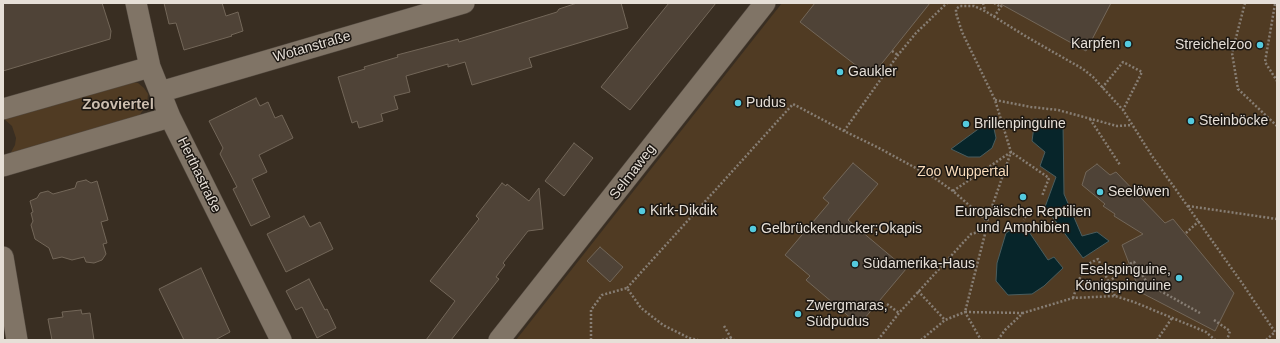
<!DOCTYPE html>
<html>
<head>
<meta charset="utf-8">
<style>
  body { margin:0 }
  #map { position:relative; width:1280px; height:343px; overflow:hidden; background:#392e22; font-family:Helvetica,sans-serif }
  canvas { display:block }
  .frame { position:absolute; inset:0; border:4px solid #e6dfd7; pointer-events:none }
</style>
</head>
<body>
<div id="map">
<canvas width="1280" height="343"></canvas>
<div class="frame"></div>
</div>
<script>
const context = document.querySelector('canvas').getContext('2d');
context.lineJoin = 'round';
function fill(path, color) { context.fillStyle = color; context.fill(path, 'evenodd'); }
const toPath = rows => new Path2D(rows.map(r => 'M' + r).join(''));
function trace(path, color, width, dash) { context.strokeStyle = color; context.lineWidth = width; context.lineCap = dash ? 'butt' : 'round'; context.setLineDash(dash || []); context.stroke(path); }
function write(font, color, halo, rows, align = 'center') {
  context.font = font + ' Helvetica,sans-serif'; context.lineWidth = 3; context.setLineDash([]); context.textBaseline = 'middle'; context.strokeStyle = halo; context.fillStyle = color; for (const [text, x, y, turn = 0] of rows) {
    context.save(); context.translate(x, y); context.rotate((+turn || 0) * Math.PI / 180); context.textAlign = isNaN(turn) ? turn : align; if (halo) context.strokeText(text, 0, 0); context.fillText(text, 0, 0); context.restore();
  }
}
fill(toPath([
  [782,3,1277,3,1277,340,516,340],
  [128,81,138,83,144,88,148,94,147,104,139,116,10,154,15,145,16,138,12,126,4,119]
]), '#503b23');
const water = toPath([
  [992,119,996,138,992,148,980,157,968,157,951,149,992,119],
  [1035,119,1063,123,1064,194,1082,236,1097,232,1109,241,1083,258,1045,207,1056,177,1040,166,1045,152,1032,141,1035,119],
  [1023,223,1048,260,1054,257,1063,268,1044,286,1032,294,1008,295,996,281,997,263,1006,233,1023,223]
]);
fill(water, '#07252a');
trace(water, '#4a5d5e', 1);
const building = toPath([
  [3,3,102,3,111,31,110,39,3,71,3,3],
  [164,3,222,3,226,16,238,12,243,31,231,35,232,36,184,50,176,23,169,24,164,3],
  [577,3,621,3,628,28,529,58,532,67,472,85,465,62,448,67,448,64,406,76,410,92,394,96,398,109,381,114,383,121,359,128,357,121,352,123,338,77,365,69,364,67,398,57,397,55,458,39,459,42,502,29,557,12,559,9,577,3],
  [669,3,716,3,630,110,601,87,669,3],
  [815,3,930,3,871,77,800,22,815,3],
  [999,3,1111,3,1086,51,999,3],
  [256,98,260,106,268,102,275,118,282,115,293,138,259,155,267,172,252,179,270,217,251,226,233,189,237,187,220,154,223,148,209,121,256,98],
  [574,143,593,158,564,196,545,181,574,143],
  [853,163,878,184,848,220,906,269,859,325,806,280,810,276,785,255,829,203,823,198,853,163],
  [1097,164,1110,175,1116,172,1165,223,1173,219,1234,293,1215,331,1140,292,1122,245,1143,234,1114,216,1115,214,1103,206,1105,204,1082,185,1086,172,1097,164],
  [86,180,91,183,97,181,108,220,101,222,107,243,103,244,106,254,102,260,94,263,86,262,84,257,72,260,62,257,53,259,49,248,35,239,31,225,33,221,31,213,33,212,30,201,37,198,40,193,48,191,53,194,75,188,77,182,86,180],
  [502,183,506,186,507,184,529,201,539,188,543,229,528,231,503,263,505,265,496,277,499,279,451,340,426,340,455,301,430,281,479,219,476,216,502,183],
  [304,216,310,227,320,222,333,249,286,272,267,234,304,216],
  [600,247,623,267,610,282,587,261,600,247],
  [201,268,230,332,215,340,184,340,159,289,201,268],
  [309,279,325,310,327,309,336,328,317,338,302,307,296,310,286,291,309,279],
  [81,310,82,314,90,313,94,340,52,340,48,319,63,317,62,312,81,310]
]);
fill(building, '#4f4337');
trace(building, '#736759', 1);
const street = toPath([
  [136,3,150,67,170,117,281,340],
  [160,92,464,3],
  [3,109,150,67],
  [3,166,170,117],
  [3,257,17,340],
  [499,340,765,3]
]);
trace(street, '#534a40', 22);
trace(toPath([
  [983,3,985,10],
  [994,3,1001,7],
  [1245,3,1232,53,1238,89,1277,126],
  [1275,4,1265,62,1277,81],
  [994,17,1002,5],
  [892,51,898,55],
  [1102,88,1123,62,1142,72,1123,110],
  [995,100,1031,107,1058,110,1117,126,1132,125],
  [1090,119,1120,165],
  [844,131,898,55,916,33,947,3],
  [953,191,1011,152,1049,178,1042,196],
  [993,206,1004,209],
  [1188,206,1277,219],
  [1004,209,1026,215,1024,220],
  [1186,233,1199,221],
  [1109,282,1129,264,1134,262,1148,284,1200,313],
  [627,288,793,104,844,131,877,147,936,179,953,191,987,221],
  [918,291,945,320],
  [1073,298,1084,266,1098,259,1115,296],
  [887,304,899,313],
  [1023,313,965,312,986,230,987,221,1011,152,995,100,962,32,956,13,956,9,960,6,974,6,985,11,1027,37,1083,69,1093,77,1123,110,1152,156,1242,283,1275,332,1266,340],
  [1214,320,1230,331,1227,340],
  [724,326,731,338],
  [591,340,591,310,602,295,627,288,641,308,663,325,689,338,698,340],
  [722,340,731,338,734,340],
  [878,340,899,313,971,234,986,230],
  [921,340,945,320,965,312,981,340],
  [998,340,1005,330,1023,313,1073,298,1115,296,1134,302,1206,332,1215,340],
  [1157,340,1172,318]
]), '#877e74', 2.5, [2, 2]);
trace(street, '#807466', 21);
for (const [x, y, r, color] of [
  [1128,44,4,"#54cade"],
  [1260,45,4,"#54cade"],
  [840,72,4,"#54cade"],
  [738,103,4,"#54cade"],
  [1191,121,4,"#54cade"],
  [966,124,4,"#54cade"],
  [1100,192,4,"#54cade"],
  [1023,197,4,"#54cade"],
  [642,211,4,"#54cade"],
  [753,229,4,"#54cade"],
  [855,264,4,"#54cade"],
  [1179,278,4,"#54cade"],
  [798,314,4,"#54cade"]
]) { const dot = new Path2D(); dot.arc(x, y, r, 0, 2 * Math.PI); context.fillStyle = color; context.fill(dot); trace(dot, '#1c1712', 1.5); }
write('14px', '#e6dfd7', '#1c1712', [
  ["Karpfen",1120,44,"right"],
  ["Streichelzoo",1252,45,"right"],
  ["Gaukler",848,72],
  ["Pudus",746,103],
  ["Steinböcke",1199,121],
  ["Brillenpinguine",974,124],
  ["Seelöwen",1108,192],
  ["Kirk-Dikdik",650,211],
  ["Europäische Reptilien",1023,212,"center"],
  ["und Amphibien",1023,228,"center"],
  ["Gelbrückenducker;Okapis",761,229],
  ["Südamerika-Haus",863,264],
  ["Eselspinguine,",1171,270,"right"],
  ["Königspinguine",1171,286,"right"],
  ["Zwergmaras,",806,306],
  ["Südpudus",806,322]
], 'left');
write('14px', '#e6dfd7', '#1c1712', [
  ["Wotanstraße",312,47,-16],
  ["Selmaweg",633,172,-52],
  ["Herthastraße",199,175,64]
]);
write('14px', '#faddbc', '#1c1712', [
  ["Zoo Wuppertal",963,172]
]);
write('bold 15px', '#cbbdae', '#1c1712', [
  ["Zooviertel",118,105]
]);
</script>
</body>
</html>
